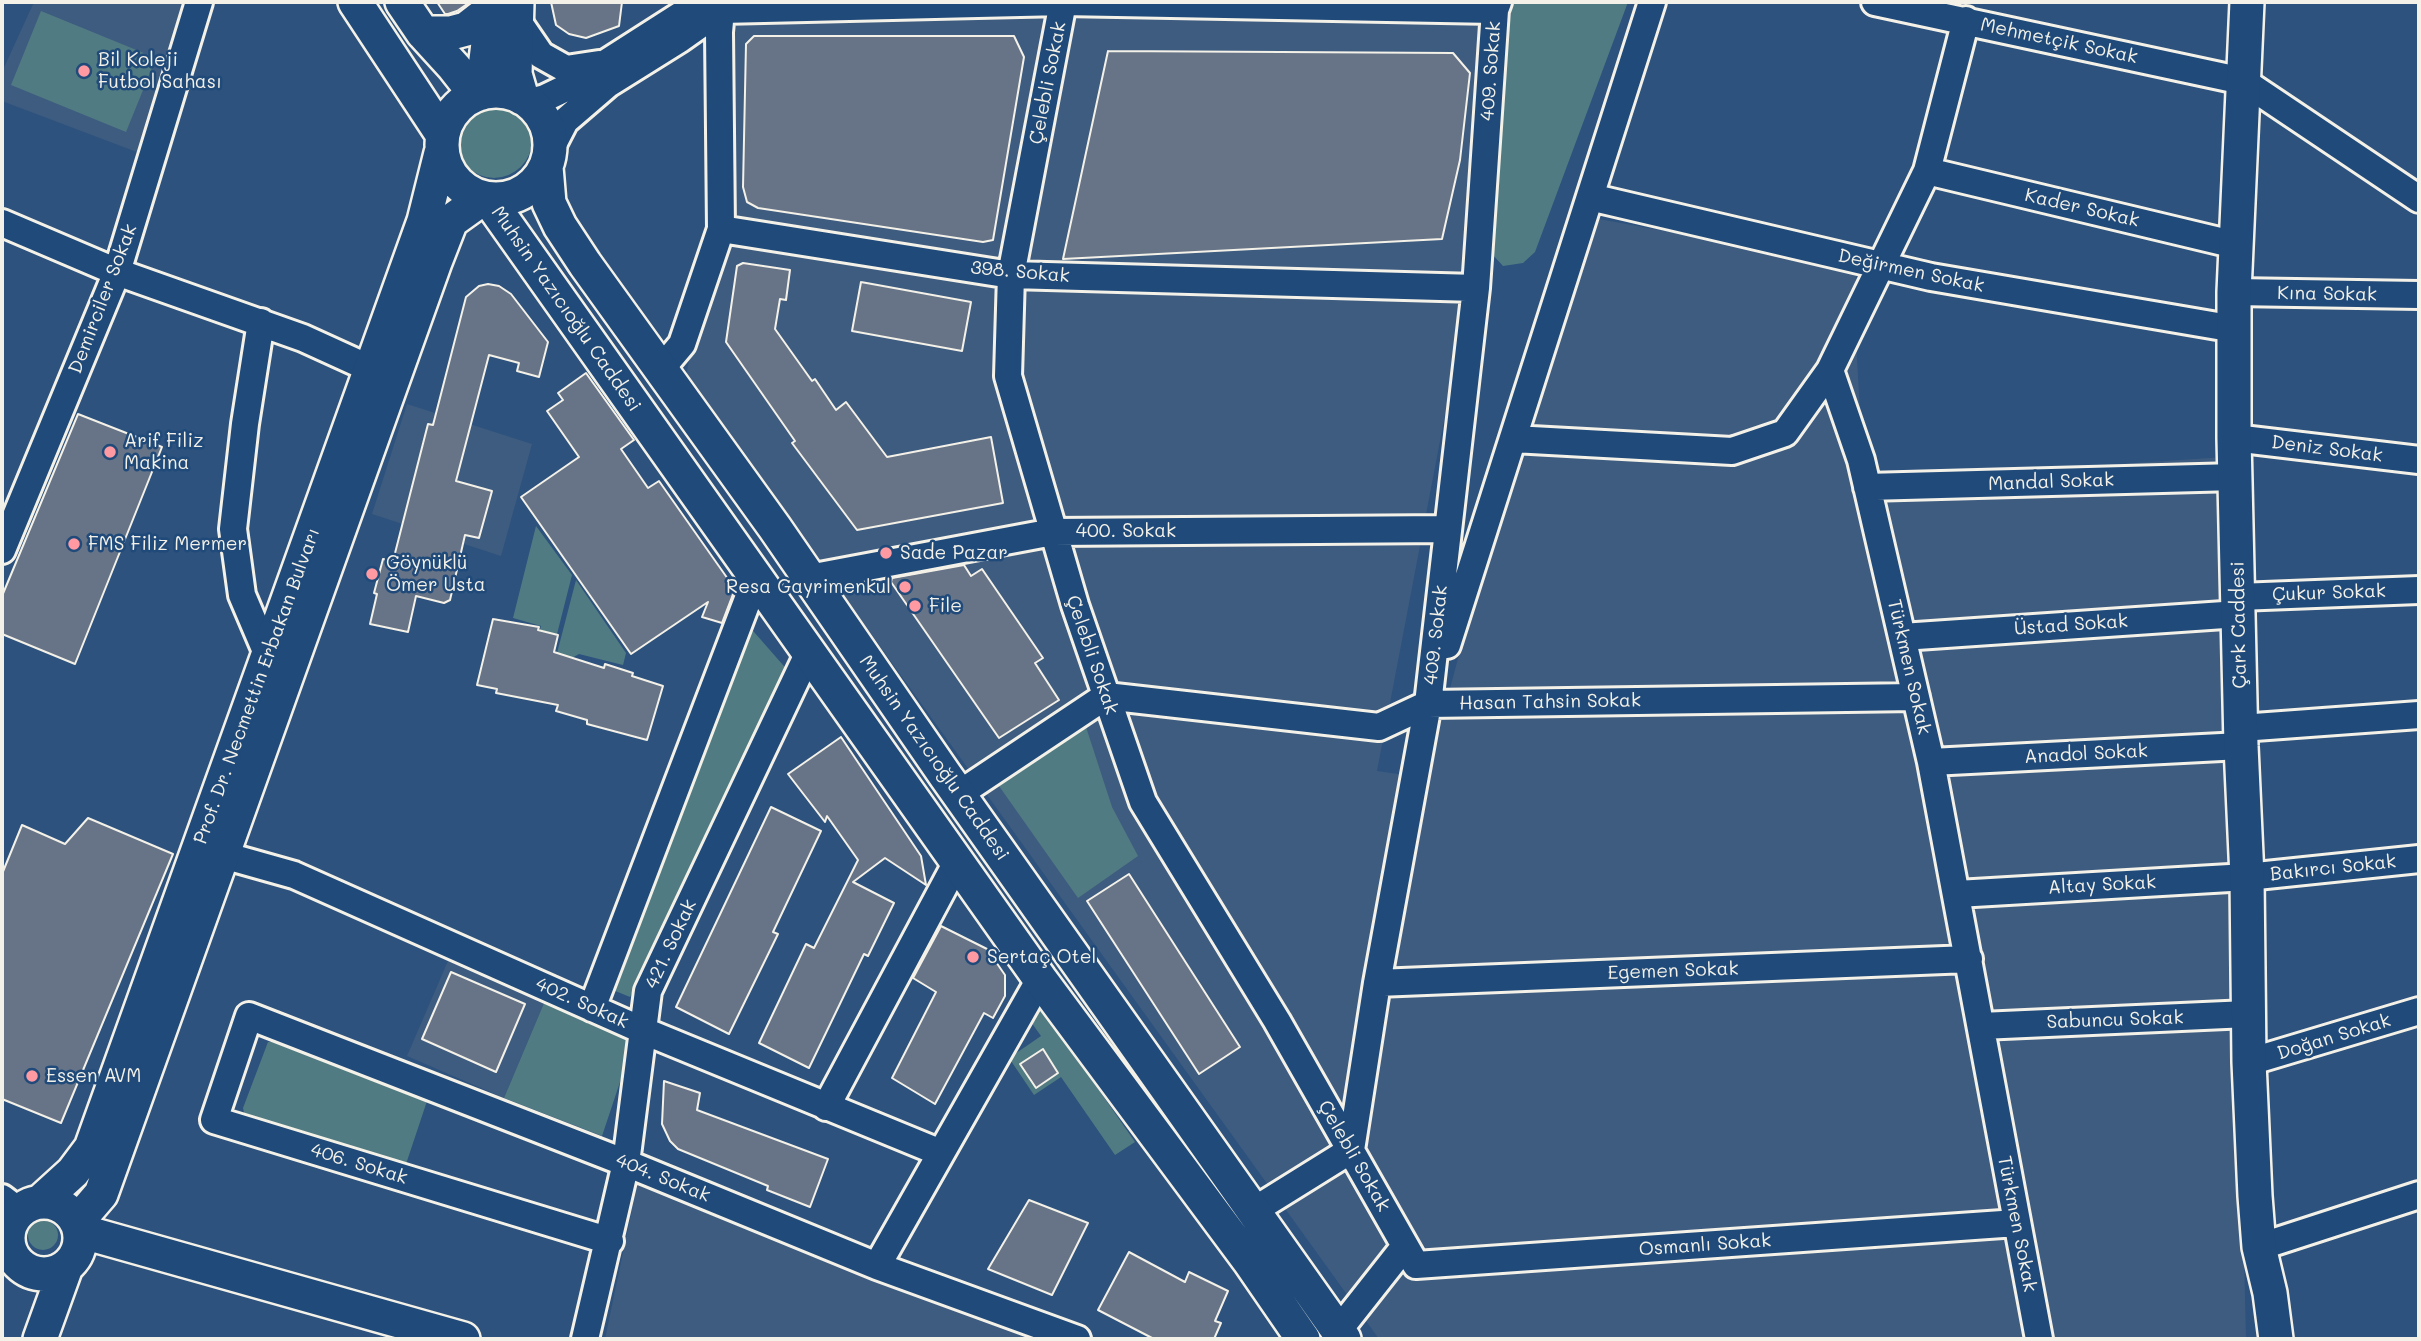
<!DOCTYPE html>
<html>
<head>
<meta charset="utf-8">
<style>
  body { margin:0 }
  #map { position:relative; width:2421px; height:1341px; overflow:hidden; background:#2d527d; font-family:Mali,sans-serif }
  canvas { display:block }
  .frame { position:absolute; inset:0; border:4px solid #f4f1e8; pointer-events:none }
</style>
</head>
<body>
<div id="map">
<canvas width="2421" height="1341"></canvas>
<div class="frame"></div>
</div>
<script>
const context = document.querySelector('canvas').getContext('2d');
context.lineJoin = 'round';
function fill(path, color) { context.fillStyle = color; context.fill(path, 'evenodd'); }
const toPath = rows => new Path2D(rows.map(r => 'M' + r).join(''));
function trace(path, color, width, dash) { context.strokeStyle = color; context.lineWidth = width; context.lineCap = dash ? 'butt' : 'round'; context.setLineDash(dash || []); context.stroke(path); }
function write(font, color, halo, rows, align = 'center') {
  context.font = font + ' Mali,sans-serif'; context.lineWidth = 5; context.setLineDash([]); context.textBaseline = 'middle'; context.strokeStyle = halo; context.fillStyle = color; for (const [text, x, y, turn = 0] of rows) {
    context.save(); context.translate(x, y); context.rotate((+turn || 0) * Math.PI / 180); context.textAlign = isNaN(turn) ? turn : align; if (halo) context.strokeText(text, 0, 0); context.fillText(text, 0, 0); context.restore();
  }
}
fill(toPath([
  [34,2,183,2,142,154,2,101,2,72],
  [725,2,1482,2,1496,60,1470,284,1377,771,1426,778,1577,215,1856,266,1855,324,1864,481,2225,457,2246,1339,1379,1339,686,377,711,241],
  [407,404,532,444,501,556,372,514],
  [451,954,547,996,504,1098,407,1056],
  [639,1176,1049,1339,605,1339]
]), '#3e5c80');
fill(toPath([
  [1512,2,1628,2,1535,252,1523,263,1503,266,1492,254,1493,173],
  [41,11,156,58,126,132,11,85],
  '456 140a38 38 0 1 1 76 0a38 38 0 1 1-76 0Z',
  [536,526,572,575,557,634,540,630,541,626,513,618],
  [576,580,626,653,623,665,579,654,570,659,556,657],
  [747,624,790,673,630,997,608,988],
  [1085,724,1112,807,1138,856,1078,898,999,786],
  [547,996,635,1037,602,1136,504,1098],
  [1033,1006,1042,1008,1135,1142,1115,1155,1061,1077,1034,1095,1009,1058,1041,1036,1026,1015],
  [268,1042,285,1042,429,1095,404,1170,245,1117,243,1108],
  '28 1235a15 15 0 1 1 30 0a15 15 0 1 1-30 0Z'
]), '#517b82');
const building = toPath([
  [437,2,470,2,457,11,448,14,445,14,437,2],
  [551,2,622,2,619,26,586,38,569,34,556,25,551,2],
  [754,36,1014,36,1024,57,993,240,983,242,758,208,747,202,743,187,746,44,754,36],
  [1108,51,1453,53,1470,73,1460,160,1442,239,1063,259,1108,51],
  [743,263,790,270,786,300,780,299,775,329,812,381,815,379,836,410,846,402,887,457,991,437,1003,503,857,530,792,443,795,441,726,342,737,266,743,263],
  [861,282,971,302,962,351,852,331,861,282],
  [488,284,499,286,511,294,548,342,539,377,517,371,519,363,489,355,456,481,492,491,479,538,465,535,450,600,444,603,416,596,408,632,370,624,377,594,374,593,383,559,393,561,428,424,433,425,466,297,479,286,488,284],
  [586,373,634,440,621,449,648,488,659,481,735,589,722,623,702,617,708,602,631,654,521,497,579,457,547,411,563,400,558,393,586,373],
  [78,414,162,447,75,664,2,634,2,596,78,414],
  [964,565,971,576,982,569,1043,658,1035,663,1059,700,999,738,891,582,892,578,964,565],
  [493,619,539,627,538,630,558,635,554,652,604,668,605,664,633,673,632,676,663,686,647,740,587,724,587,720,556,711,558,705,496,693,497,689,477,685,493,619],
  [841,737,921,856,926,885,885,858,853,882,894,903,868,956,864,954,809,1068,759,1043,806,944,814,948,858,860,827,816,825,822,788,774,841,737],
  [771,807,821,831,773,932,778,934,729,1034,676,1007,771,807],
  [88,818,173,854,61,1123,2,1099,2,874,22,825,65,844,88,818],
  [1129,874,1240,1047,1199,1074,1087,901,1129,874],
  [941,926,987,949,1005,975,1005,996,993,1018,984,1013,935,1104,892,1078,936,992,913,978,941,926],
  [451,972,525,1004,496,1072,422,1039,451,972],
  [1043,1049,1058,1073,1036,1088,1020,1064,1043,1049],
  [664,1081,700,1093,697,1110,828,1159,810,1207,767,1190,768,1186,678,1149,670,1141,662,1124,664,1081],
  [1029,1200,1088,1223,1052,1295,988,1269,1029,1200],
  [1129,1252,1185,1282,1189,1272,1228,1291,1215,1321,1221,1323,1214,1339,1154,1339,1098,1310,1129,1252]
]);
fill(building, '#677487');
trace(building, '#f4f1e8', 2);
const minor = toPath([
  [1063,2,1011,275,1008,376,1075,605,1143,802,1277,1021,1416,1265,2017,1223],
  [1875,2,2243,81,2419,199],
  [515,17,541,55,566,69,599,64],
  [1966,20,1927,171,1830,370,1861,460,1931,762,2039,1339],
  [529,102,545,98,570,86,695,6,721,10,680,39,608,84,565,121,550,150],
  [1927,171,2236,245],
  [1590,197,1931,277,2235,329],
  [2,223,117,272,303,338,371,369],
  [721,229,719,32,721,10,1063,2,1495,10,1498,2],
  [2234,292,2419,295],
  [261,322,245,424,233,529,242,595,268,656],
  [661,369,682,344,721,229,1011,275,1476,288],
  [2234,438,2419,460],
  [1513,439,1732,451,1785,433,1830,370],
  [1867,487,2236,477],
  [2,550,117,272,199,2],
  [809,578,1053,532,1448,529],
  [2238,597,2419,590],
  [1902,637,2239,614],
  [1447,645,1652,2],
  [2241,728,2419,715],
  [1931,762,2241,746],
  [959,794,1106,696,1379,727,1428,704,1916,697],
  [223,855,294,875,644,1031,941,1153],
  [1957,894,2247,877,2419,859],
  [1377,983,1969,959],
  [592,1008,756,578],
  [1981,1026,2248,1014],
  [2249,1062,2419,1011],
  [826,1107,957,862],
  [2,1198,19,1211],
  [1253,1211,1351,1150,1377,983,1428,704,1476,288,1495,10,1494,2],
  [2,1241,8,1244],
  [610,1241,214,1120,249,1016,626,1163,877,1266,1077,1339],
  [2259,1247,2419,1195],
  [877,1266,1040,979],
  [1338,1331,1405,1246],
  [585,1339,626,1163,648,991,809,652]
]);
const major = toPath([
  [355,2,442,134],
  [402,2,423,33,454,67,476,95],
  [517,2,515,74,522,98],
  [2247,2,2234,292,2234,438,2241,746,2247,877,2249,1062,2255,1196,2259,1247,2270,1293,2276,1339],
  [423,33,451,33,466,29,492,9],
  '442 145a54 54 0 1 1 108 0a54 54 0 1 1-108 0Z',
  [482,93,493,2],
  [546,167,549,203,560,226,585,264,775,528,945,775,1344,1339],
  [489,200,1040,979,1250,1262,1303,1339],
  '8 1238a36 36 0 1 1 72 0a36 36 0 1 1-72 0Z',
  [40,1202,73,1172,91,1148,424,221,441,153],
  [77,1222,101,1194,435,262,451,221,483,198],
  [80,1231,463,1339],
  [40,1339,66,1267]
]);
trace(minor, '#f4f1e8', 32);
trace(major, '#f4f1e8', 38);
trace(minor, '#1f4a7a', 26);
trace(major, '#1f4a7a', 33);
for (const [x, y, r, color] of [
  [84,71,7,"#ff9aa2"],
  [110,452,7,"#ff9aa2"],
  [74,544,7,"#ff9aa2"],
  [886,553,7,"#ff9aa2"],
  [372,574,7,"#ff9aa2"],
  [905,587,7,"#ff9aa2"],
  [915,606,7,"#ff9aa2"],
  [973,957,7,"#ff9aa2"],
  [32,1076,7,"#ff9aa2"]
]) { const dot = new Path2D(); dot.arc(x, y, r, 0, 2 * Math.PI); context.fillStyle = color; context.fill(dot); trace(dot, '#1f4a7a', 2.5); }
write('19px', '#f4f1e8', '#1f4a7a', [
  ["Mehmetçik Sokak",2059,41,12],
  ["409. Sokak",1491,71,-86],
  ["Çelebli Sokak",1048,83,-79],
  ["Kader Sokak",2082,208,13],
  ["Değirmen Sokak",1911,271,12],
  ["398. Sokak",1020,272,5],
  ["Kına Sokak",2327,294,1],
  ["Demirciler Sokak",103,299,-69],
  ["Muhsin Yazıcıoğlu Caddesi",566,309,55],
  ["Deniz Sokak",2327,449,7],
  ["Mandal Sokak",2051,482,-2],
  ["400. Sokak",1126,531],
  ["Çukur Sokak",2329,593,-2],
  ["Üstad Sokak",2071,625,-4],
  ["Çark Caddesi",2239,625,-91],
  ["409. Sokak",1436,635,-84],
  ["Çelebli Sokak",1092,655,71],
  ["Türkmen Sokak",1909,667,77],
  ["Prof. Dr. Necmettin Erbakan Bulvarı",257,686,-70],
  ["Hasan Tahsin Sokak",1550,702,-1],
  ["Anadol Sokak",2086,754,-3],
  ["Muhsin Yazıcıoğlu Caddesi",934,758,55],
  ["Bakırcı Sokak",2333,868,-6],
  ["Altay Sokak",2102,885,-3],
  ["421. Sokak",671,944,-65],
  ["Egemen Sokak",1673,971,-2],
  ["402. Sokak",582,1003,24],
  ["Sabuncu Sokak",2115,1020,-2],
  ["Doğan Sokak",2334,1037,-17],
  ["Çelebli Sokak",1354,1156,60],
  ["406. Sokak",359,1164,17],
  ["404. Sokak",663,1178,22],
  ["Türkmen Sokak",2017,1224,79],
  ["Osmanlı Sokak",1705,1245,-4]
]);
write('19px', '#f4f1e8', '#1f4a7a', [
  ["Bil Koleji",98,60],
  ["Futbol Sahası",98,82],
  ["Arif Filiz",124,441],
  ["Makina",124,463],
  ["FMS Filiz Mermer",88,544],
  ["Sade Pazar",900,553],
  ["Göynüklü",386,563],
  ["Ömer Usta",386,585],
  ["Resa Gayrimenkul",891,587,"right"],
  ["File",929,606],
  ["Sertaç Otel",987,957],
  ["Essen AVM",46,1076]
], 'left');
</script>
</body>
</html>
